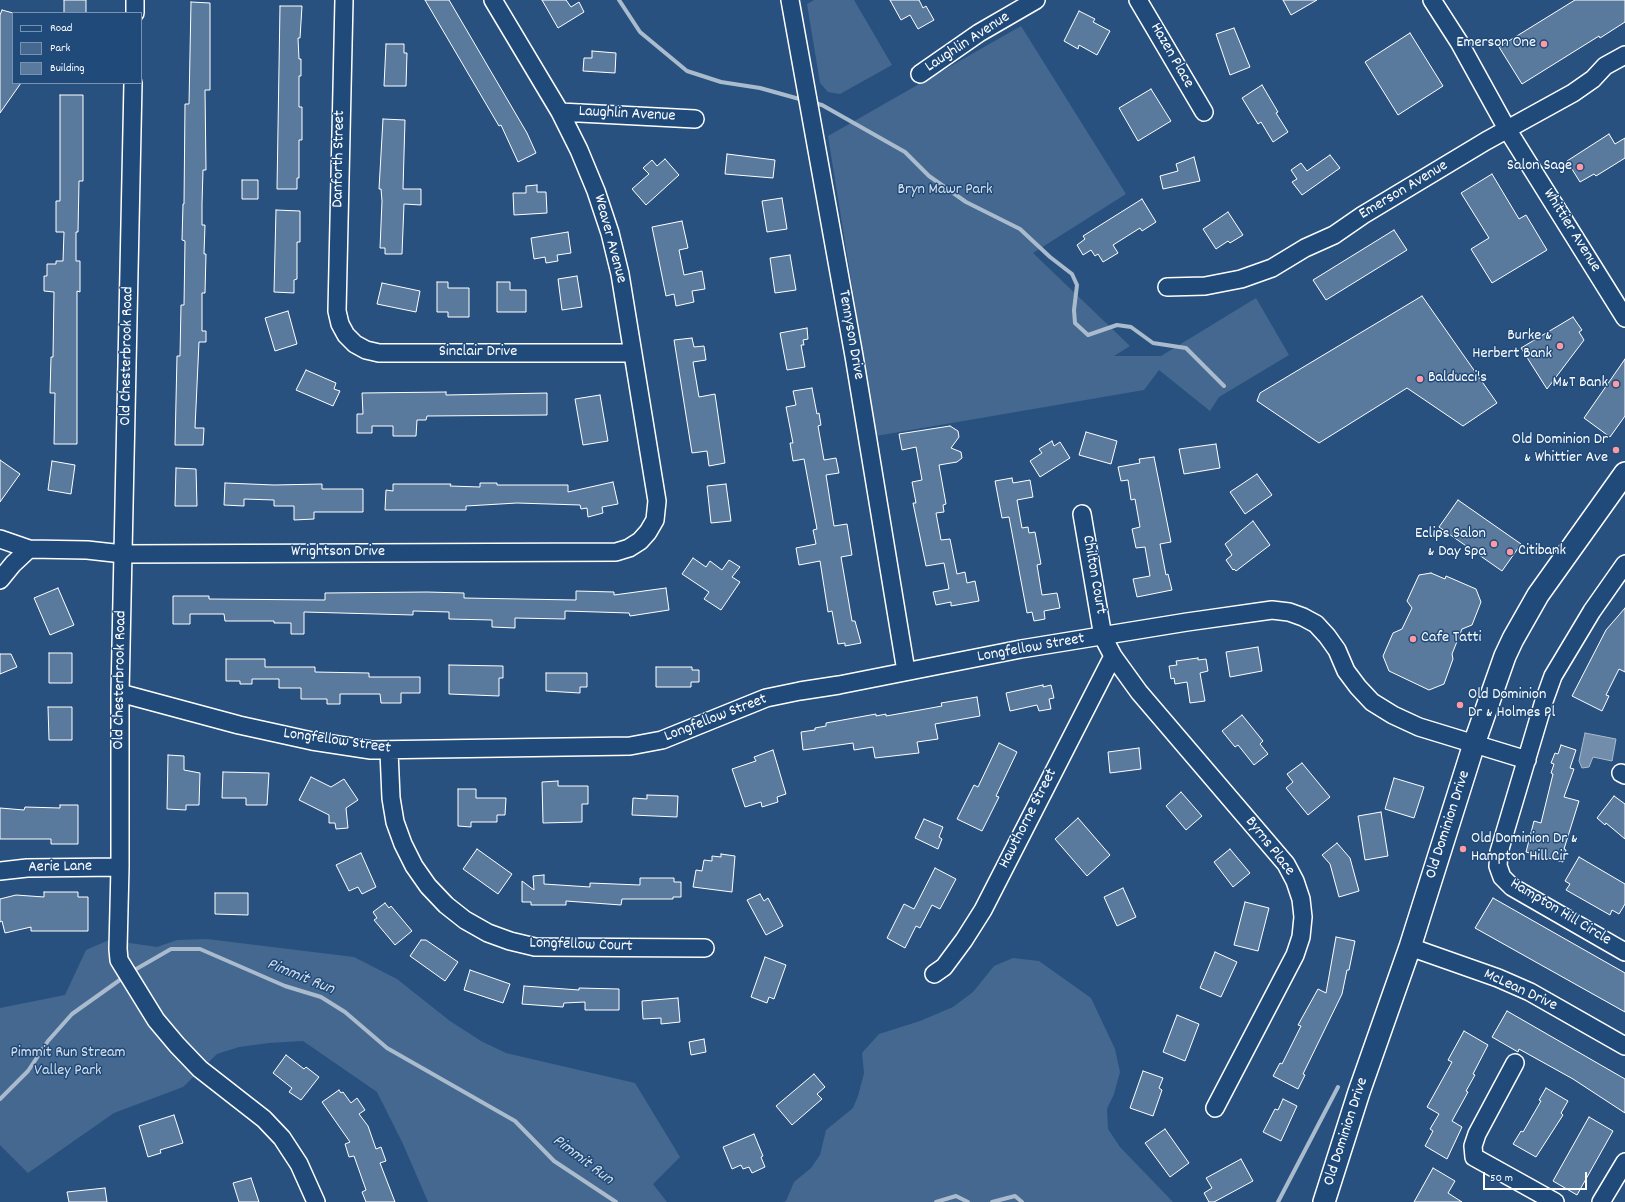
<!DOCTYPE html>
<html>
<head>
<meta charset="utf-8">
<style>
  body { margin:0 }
  #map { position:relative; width:1625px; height:1202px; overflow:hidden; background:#28517f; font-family:Dekko,sans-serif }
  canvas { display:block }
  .legend { position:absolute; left:12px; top:12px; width:130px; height:72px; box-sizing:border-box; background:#1f4a7a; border:1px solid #7992af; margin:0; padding:5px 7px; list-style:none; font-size:12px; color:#fff }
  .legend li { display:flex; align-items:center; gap:8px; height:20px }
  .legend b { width:20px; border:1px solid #7992af }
  .scale { position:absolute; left:1483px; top:1172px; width:104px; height:18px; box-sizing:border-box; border:2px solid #fff; border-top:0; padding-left:5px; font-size:12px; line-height:14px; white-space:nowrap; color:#fff; -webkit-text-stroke:3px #1f4a7a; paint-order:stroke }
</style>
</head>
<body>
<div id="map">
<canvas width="1625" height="1202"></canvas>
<ul class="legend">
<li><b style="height:5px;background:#1f4a7a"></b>Road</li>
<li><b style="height:11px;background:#446890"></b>Park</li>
<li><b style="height:11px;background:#5a7a9d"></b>Building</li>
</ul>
<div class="scale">50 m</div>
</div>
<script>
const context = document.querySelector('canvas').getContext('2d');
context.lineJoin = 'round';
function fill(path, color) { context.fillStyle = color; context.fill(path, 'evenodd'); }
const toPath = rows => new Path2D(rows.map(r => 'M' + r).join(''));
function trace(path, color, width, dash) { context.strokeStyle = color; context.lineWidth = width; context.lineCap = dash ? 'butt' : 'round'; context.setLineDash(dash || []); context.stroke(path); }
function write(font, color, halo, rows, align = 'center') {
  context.font = font + ' Dekko,sans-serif'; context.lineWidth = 3; context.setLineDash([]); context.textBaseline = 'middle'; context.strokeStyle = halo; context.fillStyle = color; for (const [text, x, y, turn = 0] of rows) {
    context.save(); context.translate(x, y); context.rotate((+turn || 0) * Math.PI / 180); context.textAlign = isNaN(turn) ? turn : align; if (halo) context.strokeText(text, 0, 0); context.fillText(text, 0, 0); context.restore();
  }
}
fill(toPath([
  [814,0,854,0,892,65,840,94,828,92,820,83,807,4],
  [1021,26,1126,194,1033,253,1130,346,1114,356,1161,356,1256,298,1289,355,1219,397,1210,411,1159,370,1144,390,876,436,828,136],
  [207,939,354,957,397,979,450,1021,481,1041,506,1053,635,1083,680,1157,653,1184,667,1202,428,1202,403,1144,377,1092,303,1041,269,1043,239,1047,217,1054,183,1087,114,1113,28,1173,0,1145,0,1008,65,995,86,950,109,940,157,947,177,940],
  [1013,958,1039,961,1091,998,1115,1049,1120,1072,1114,1094,1107,1109,1108,1129,1120,1147,1173,1202,783,1202,786,1201,794,1182,811,1168,820,1155,826,1130,853,1108,858,1096,864,1073,862,1053,879,1034,920,1021,953,1007,973,992,994,966]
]), '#446890');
const water = toPath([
  [1585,733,1616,739,1612,761,1593,757,1589,767,1582,768,1579,761,1585,733]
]);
fill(water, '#718dab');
trace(water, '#aabbcd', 1);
trace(toPath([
  [619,0,640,32,687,71,721,82,760,88,803,100],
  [814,103,822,105,905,152,929,176,966,202,1020,229,1050,257,1072,274,1077,285,1074,310,1075,323,1088,335,1117,325,1131,327,1153,343,1186,348,1224,386],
  [131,972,171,949,200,949,285,986,321,997,345,1012,387,1048,515,1121,554,1161,616,1202],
  [0,1099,28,1071,48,1041,72,1014,124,977],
  [936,1202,956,1196,968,1202],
  [992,1202,1015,1196,1022,1202],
  [1278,1202,1338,1087]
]), '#aabbcd', 4);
const building = toPath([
  [64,0,86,0,86,13,64,13,64,0],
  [425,0,449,0,527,133,536,153,518,162,501,125,499,126,425,0],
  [542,0,566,0,571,7,579,2,584,12,558,28,542,0],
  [890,0,919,0,923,8,926,6,934,20,918,29,910,15,901,20,890,0],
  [1283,0,1317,0,1291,15,1283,0],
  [1575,0,1625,0,1625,22,1600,38,1599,36,1522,84,1499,47,1575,0],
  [191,2,210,3,210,90,205,90,206,170,203,170,202,204,202,225,205,225,204,254,206,254,205,293,202,293,202,331,206,331,206,342,199,342,195,428,204,428,203,445,175,445,177,356,180,356,181,305,184,305,185,241,182,240,183,204,184,204,185,104,189,104,191,2],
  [280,6,302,6,300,38,298,38,299,59,301,59,301,76,299,76,299,107,302,107,302,140,299,140,299,178,297,178,297,189,277,189,280,6],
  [2,10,13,13,13,83,21,83,0,113,0,15,2,10],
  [1079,11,1095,19,1093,22,1110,31,1097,55,1079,45,1078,49,1064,41,1079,11],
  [1234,28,1250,67,1230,75,1216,34,1234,28],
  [1410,33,1443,86,1398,115,1365,62,1410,33],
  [386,44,404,44,404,53,407,53,406,86,384,86,386,44],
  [592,51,616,53,615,73,583,71,584,58,592,58,592,51],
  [1262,85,1278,112,1276,113,1288,132,1273,142,1261,122,1258,124,1242,98,1262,85],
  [1151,89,1171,121,1138,141,1119,108,1151,89],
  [60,95,83,95,83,181,79,181,78,232,76,232,76,261,80,261,80,292,77,291,77,444,54,444,55,393,50,393,51,357,53,357,54,292,44,291,44,276,47,276,47,264,56,264,56,261,63,261,64,232,56,232,56,201,60,201,60,95],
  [383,119,405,120,403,189,421,189,421,205,404,204,402,254,385,254,385,248,380,248,382,201,381,189,379,189,383,119],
  [1609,134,1615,144,1625,138,1625,158,1596,176,1594,174,1580,182,1567,161,1609,134],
  [727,154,775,160,773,178,725,174,727,154],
  [1330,155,1340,168,1302,195,1292,182,1297,179,1291,170,1301,163,1307,171,1330,155],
  [1194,157,1200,181,1163,189,1160,176,1178,171,1176,164,1194,157],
  [665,159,679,175,646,205,632,189,649,174,643,168,652,160,657,166,665,159],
  [1492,174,1519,219,1526,215,1547,250,1492,283,1471,249,1489,238,1461,193,1492,174],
  [242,180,258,180,258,199,242,199,242,180],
  [537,185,537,192,546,192,547,213,514,215,513,193,526,193,526,186,537,185],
  [782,198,787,229,767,232,762,201,782,198],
  [1142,199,1156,222,1142,231,1140,228,1113,245,1118,253,1103,262,1098,254,1095,256,1091,250,1083,255,1077,245,1085,239,1083,236,1142,199],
  [276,210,300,211,300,242,297,242,297,279,294,280,294,293,274,292,276,210],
  [1228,212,1243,235,1230,243,1228,241,1216,249,1203,229,1228,212],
  [682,221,688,248,679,250,684,275,702,271,705,289,692,291,694,302,676,306,674,294,666,296,652,227,682,221],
  [1394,230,1407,250,1326,300,1313,280,1394,230],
  [568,232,571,253,557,255,558,261,546,263,545,257,534,259,531,238,568,232],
  [790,255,796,290,775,293,770,258,790,255],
  [577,276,582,307,562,310,558,279,577,276],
  [437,282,448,282,448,288,469,288,469,317,448,317,448,312,437,312,437,282],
  [497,282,510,282,510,290,526,290,526,312,497,312,497,282],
  [382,283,420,291,416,312,377,304,382,283],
  [1422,296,1497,403,1463,426,1407,388,1319,443,1257,401,1260,393,1422,296],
  [288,311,297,344,275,351,265,318,288,311],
  [1573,317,1582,330,1579,332,1584,340,1547,389,1521,348,1573,317],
  [807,328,808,339,803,340,804,345,801,345,805,367,787,370,780,333,807,328],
  [692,338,694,347,704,346,706,360,693,362,699,397,715,394,725,463,709,466,707,451,692,453,674,340,692,338],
  [1625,359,1625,416,1610,437,1584,418,1625,359],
  [306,370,336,383,334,389,340,391,333,406,296,390,306,370],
  [812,388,817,414,819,413,821,425,818,426,824,460,836,458,839,473,826,475,834,526,847,524,852,555,841,557,852,621,855,621,861,643,845,646,845,643,838,644,832,611,828,612,820,561,799,565,796,548,816,544,813,530,817,529,804,459,793,461,790,443,793,443,786,407,796,405,793,391,812,388],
  [446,392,446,395,547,393,547,415,427,416,426,420,417,420,416,436,393,436,393,426,372,426,372,433,357,433,357,414,363,414,362,393,446,392],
  [600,395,608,441,583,445,575,399,600,395],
  [950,426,958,431,959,437,951,448,961,452,962,458,957,462,939,465,946,504,943,505,944,512,936,513,941,540,950,539,957,574,965,572,967,583,975,581,979,601,951,606,951,602,936,605,933,592,949,589,944,563,926,566,913,503,916,503,912,482,922,480,916,447,902,450,899,434,950,426],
  [1086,432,1117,441,1111,464,1079,455,1086,432],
  [1052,441,1054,446,1060,442,1070,458,1040,477,1030,461,1042,453,1039,449,1052,441],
  [1216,444,1220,468,1184,474,1179,449,1216,444],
  [1154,457,1171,542,1160,544,1166,575,1168,574,1172,590,1137,597,1133,579,1150,576,1145,547,1136,548,1132,529,1140,527,1135,499,1131,500,1128,480,1121,481,1118,467,1140,463,1139,459,1154,457],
  [0,460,20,474,0,502,0,460],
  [52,461,75,465,71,494,48,490,52,461],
  [176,468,196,469,197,506,175,506,176,468],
  [1257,474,1272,495,1245,514,1230,492,1257,474],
  [1012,478,1013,483,1030,480,1033,497,1017,500,1022,528,1028,527,1029,533,1035,532,1041,564,1037,565,1042,595,1057,593,1060,608,1044,611,1045,619,1034,621,1032,612,1027,613,1009,517,1002,518,995,481,1012,478],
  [613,482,618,504,602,507,603,513,588,517,587,508,581,509,580,505,517,503,466,506,466,510,385,510,386,490,393,491,393,484,451,484,450,486,480,487,480,483,497,483,497,485,568,485,568,492,613,482],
  [225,483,274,485,322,484,322,489,363,489,363,512,314,512,314,519,294,520,294,506,274,506,274,500,244,499,244,506,224,505,225,483],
  [726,484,731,521,711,523,707,486,726,484],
  [1458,500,1521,544,1502,571,1439,527,1458,500],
  [1253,521,1270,545,1236,571,1234,569,1233,570,1226,560,1232,555,1225,544,1253,521],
  [693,558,706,567,710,561,722,570,729,560,740,567,732,577,740,582,721,610,704,599,709,592,682,574,693,558],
  [1431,573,1445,579,1446,576,1476,589,1481,602,1472,625,1462,629,1452,654,1453,659,1444,684,1429,690,1389,671,1383,656,1393,633,1402,629,1412,608,1407,601,1419,575,1431,573],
  [58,588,74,625,50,635,34,598,58,588],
  [666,588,669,610,630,616,629,613,565,611,565,619,515,618,515,628,492,627,492,620,449,619,449,612,413,611,413,615,304,612,304,634,291,634,291,623,274,623,274,621,225,621,224,614,190,614,190,624,173,624,173,596,209,596,209,599,325,600,325,593,427,592,464,593,464,598,576,600,576,591,614,592,614,595,666,588],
  [1625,608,1625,672,1619,669,1606,695,1609,696,1602,711,1572,696,1606,630,1625,608],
  [1258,647,1262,671,1230,677,1226,652,1258,647],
  [49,653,72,653,72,683,49,683,49,653],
  [0,654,11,654,17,667,0,674,0,654],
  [1198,658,1198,660,1206,659,1208,671,1200,673,1205,701,1190,703,1187,682,1175,684,1174,678,1171,679,1169,666,1177,665,1176,661,1198,658],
  [226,659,265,659,265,667,315,667,315,672,369,673,369,677,420,677,420,693,401,693,401,703,381,703,380,694,340,694,340,704,327,704,327,699,301,699,301,688,279,688,279,679,252,679,252,684,240,684,240,681,226,681,226,659],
  [449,665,503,666,503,678,499,678,499,696,449,694,449,665],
  [656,667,692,667,692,670,699,670,699,682,691,682,691,687,656,687,656,667],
  [546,673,587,673,587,687,580,687,580,693,546,691,546,673],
  [1043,685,1043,687,1051,685,1054,698,1049,699,1051,709,1039,711,1037,705,1010,711,1006,693,1043,685],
  [977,697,980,716,935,724,938,739,917,742,919,753,875,758,873,747,854,750,853,743,803,750,801,732,815,730,815,728,826,726,826,723,876,714,876,716,886,714,886,716,920,710,942,706,941,703,977,697],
  [48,707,72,707,72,740,49,740,48,707],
  [1242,715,1263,741,1260,744,1268,754,1254,765,1238,745,1235,747,1222,731,1242,715],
  [999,743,1017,752,996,796,999,797,982,831,957,819,974,785,978,787,999,743],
  [1561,745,1576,750,1570,768,1574,769,1564,797,1579,801,1564,849,1566,850,1563,862,1526,852,1534,821,1541,823,1553,774,1551,773,1554,764,1551,763,1555,753,1558,754,1561,745],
  [1139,748,1141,769,1110,773,1108,752,1139,748],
  [773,750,786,794,777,797,778,802,762,807,761,802,745,807,732,769,756,761,754,757,773,750],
  [168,755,184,756,184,770,200,773,199,805,186,805,186,810,167,809,168,755],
  [1302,763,1330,797,1308,815,1286,788,1293,782,1287,774,1302,763],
  [223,772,269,773,267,805,246,805,246,798,222,798,223,772],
  [311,777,331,787,344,779,358,800,346,808,348,828,336,829,335,823,329,823,329,815,299,800,311,777],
  [1394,778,1424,787,1414,818,1385,809,1394,778],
  [558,781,558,786,588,786,588,804,582,804,582,822,543,823,542,782,558,781],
  [458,789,476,789,476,798,506,798,505,815,497,815,497,822,471,822,471,827,458,826,458,789],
  [1181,792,1202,816,1186,830,1166,806,1181,792],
  [647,795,678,796,677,817,632,815,633,798,647,799,647,795],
  [1614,796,1625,804,1625,839,1606,823,1605,825,1597,818,1614,796],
  [60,805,78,805,78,844,51,844,51,839,0,839,0,808,24,810,25,807,60,808,60,805],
  [1381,812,1388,856,1365,860,1358,816,1381,812],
  [1078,818,1110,855,1087,876,1055,839,1078,818],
  [924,819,943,827,939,837,942,839,938,849,915,838,924,819],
  [1337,843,1350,858,1359,891,1339,897,1330,864,1322,855,1337,843],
  [477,849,512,874,498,894,463,869,477,849],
  [1230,849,1250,873,1233,887,1214,862,1230,849],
  [361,853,376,887,362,894,358,887,349,891,336,865,361,853],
  [721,854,735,856,732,892,693,887,696,870,702,871,704,860,712,861,712,856,721,857,721,854],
  [1579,857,1625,884,1625,904,1619,914,1612,910,1610,915,1566,890,1570,884,1565,881,1579,857],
  [935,868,956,879,940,909,932,905,920,928,916,926,905,948,887,938,904,904,914,909,935,868],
  [544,875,544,884,590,887,590,883,640,885,640,878,674,878,674,882,681,882,681,897,673,897,673,899,622,899,621,905,566,901,566,905,531,905,531,902,522,902,522,881,534,890,533,876,544,875],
  [1123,888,1136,917,1117,926,1104,897,1123,888],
  [44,892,78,892,78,897,88,897,88,931,31,931,31,927,5,933,2,921,0,922,0,899,16,895,44,897,44,892],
  [215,893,248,893,248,915,215,914,215,893],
  [760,894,764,901,768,898,783,926,766,935,747,900,760,894],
  [1493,898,1625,973,1625,1012,1475,928,1493,898],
  [1245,902,1269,908,1258,951,1234,945,1245,902],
  [385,903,389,908,391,906,412,931,395,945,374,920,377,918,373,912,385,903],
  [1336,937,1355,941,1349,970,1347,970,1342,994,1303,1074,1305,1075,1298,1089,1273,1076,1280,1063,1282,1064,1301,1026,1298,1025,1318,989,1326,993,1336,937],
  [421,940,426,940,458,962,445,981,410,956,421,940],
  [1215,952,1237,962,1221,997,1200,988,1215,952],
  [765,957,786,965,774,999,769,997,767,1003,751,997,765,957],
  [470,970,510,984,503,1003,464,990,470,970],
  [524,986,579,990,579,988,619,989,619,1010,585,1010,585,1002,564,1003,563,1007,522,1004,524,986],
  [678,998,680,1022,661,1024,661,1018,643,1019,642,1001,678,998],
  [1507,1011,1625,1079,1625,1113,1573,1079,1519,1049,1518,1052,1492,1037,1507,1011],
  [1177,1015,1199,1024,1185,1061,1163,1052,1177,1015],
  [1464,1031,1488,1045,1473,1074,1475,1075,1466,1091,1468,1092,1452,1121,1462,1127,1447,1159,1425,1146,1433,1131,1430,1129,1439,1114,1427,1107,1452,1062,1448,1060,1464,1031],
  [704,1039,706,1052,691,1055,689,1042,704,1039],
  [286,1055,304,1069,306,1067,319,1077,301,1100,289,1092,292,1088,273,1073,286,1055],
  [1143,1071,1163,1078,1159,1088,1162,1090,1153,1116,1130,1108,1143,1071],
  [814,1074,825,1087,817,1094,822,1099,792,1125,776,1106,814,1074],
  [1546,1088,1568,1101,1561,1113,1563,1115,1536,1157,1513,1144,1521,1131,1523,1132,1541,1101,1539,1100,1546,1088],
  [339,1090,341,1093,343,1092,351,1103,357,1098,365,1110,359,1114,368,1126,376,1149,381,1147,386,1161,380,1163,395,1202,366,1202,362,1192,366,1190,354,1156,349,1157,345,1144,350,1142,322,1102,339,1090],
  [1283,1099,1297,1106,1281,1141,1263,1132,1275,1109,1278,1110,1283,1099],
  [174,1115,183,1143,160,1150,161,1153,148,1157,139,1126,174,1115],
  [1589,1117,1613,1131,1577,1195,1553,1181,1589,1117],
  [1165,1129,1189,1163,1170,1177,1145,1143,1165,1129],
  [754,1134,763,1156,761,1157,765,1167,752,1173,749,1167,743,1169,741,1165,732,1169,723,1147,754,1134],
  [1241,1159,1253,1181,1214,1202,1209,1202,1204,1193,1212,1188,1206,1178,1241,1159],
  [1433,1168,1455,1181,1448,1193,1462,1202,1414,1202,1433,1168],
  [251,1178,259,1202,239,1202,233,1183,251,1178],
  [105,1188,107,1202,69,1202,67,1192,105,1188]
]);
fill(building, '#5a7a9d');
trace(building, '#fff', 1);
const minor = toPath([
  [344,0,337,311,340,324,346,335,355,344,366,350,379,353,633,353],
  [790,0,854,356,906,671],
  [1138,0,1204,112],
  [1432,0,1459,42,1507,129,1625,318],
  [135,13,135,0],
  [920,74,979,33,1036,0],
  [133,83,120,693,120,867,118,949,119,960,156,1020,177,1045,200,1069,264,1119,282,1138,299,1164,316,1202],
  [560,112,695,119],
  [1167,287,1205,286,1241,279,1272,268,1305,248,1334,235,1363,215,1486,141,1573,93,1593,79,1605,66,1625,55],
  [1082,514,1103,637,1113,656,1139,692,1286,864,1295,881,1301,899,1303,917,1301,937,1295,955,1215,1108],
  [0,539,29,549],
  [1625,564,1592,611,1553,676,1544,701,1499,852,1498,866,1502,877,1512,887,1625,952],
  [0,580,13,564,29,549,87,550,123,554,616,552,629,548,640,541,648,532,655,520,657,501,620,274,610,233,596,191,579,150,560,112,493,0],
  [120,693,239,725,312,741,371,750,630,746,662,740,766,698,800,691,839,685,1021,649,1187,622,1272,610,1289,612,1303,617,1316,624,1327,636,1337,650,1346,671,1358,687,1372,702,1393,715,1419,727,1527,760],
  [389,751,391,798,395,822,403,844,414,866,428,886,446,905,465,920,488,933,510,941,535,947,705,948],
  [1621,773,1625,775],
  [0,871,27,868,120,867],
  [1410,947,1498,978,1530,992,1625,1046],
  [934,974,944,967,964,940,983,910,1113,656],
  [1515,1063,1477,1134,1473,1146,1474,1157,1555,1202],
  [1601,1202,1625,1162]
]);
const major = toPath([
  [1324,1202,1359,1092,1410,947,1474,744,1505,656,1513,639,1538,595,1625,473]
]);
trace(minor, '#fff', 20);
trace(major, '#fff', 24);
trace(minor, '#1f4a7a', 17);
trace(major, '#1f4a7a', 21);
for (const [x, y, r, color] of [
  [1544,44,4,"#ff9aa2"],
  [1580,167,4,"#ff9aa2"],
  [1560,346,4,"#ff9aa2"],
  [1420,379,4,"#ff9aa2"],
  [1616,384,4,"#ff9aa2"],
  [1616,450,4,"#ff9aa2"],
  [1494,544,4,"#ff9aa2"],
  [1510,552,4,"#ff9aa2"],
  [1413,639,4,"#ff9aa2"],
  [1460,705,4,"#ff9aa2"],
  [1463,849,4,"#ff9aa2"]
]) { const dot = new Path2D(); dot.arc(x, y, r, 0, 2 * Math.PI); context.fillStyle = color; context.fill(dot); trace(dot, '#1f4a7a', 1.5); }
write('16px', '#fff', '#1f4a7a', [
  ["Laughlin Avenue",968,43,-33],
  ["Hazen Place",1171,56,60],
  ["Laughlin Avenue",627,115,3],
  ["Danforth Street",340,159,-89],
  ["Emerson Avenue",1404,191,-31],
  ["Whittier Avenue",1571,231,58],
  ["Weaver Avenue",609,239,75],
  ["Tennyson Drive",850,335,80],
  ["Sinclair Drive",478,353],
  ["Old Chesterbrook Road",128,356,-89],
  ["Wrightson Drive",338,553],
  ["Chilton Court",1093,575,80],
  ["Longfellow Street",1031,649,-10],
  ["Old Chesterbrook Road",121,680,-89],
  ["Longfellow Street",716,719,-21],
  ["Longfellow Street",337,742,8],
  ["Hawthorne Street",1029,819,-63],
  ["Old Dominion Drive",1449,825,-72],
  ["Byrns Place",1269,847,52],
  ["Aerie Lane",60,868,-1],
  ["Hampton Hill Circle",1560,913,31],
  ["Longfellow Court",581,946,2],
  ["McLean Drive",1520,991,25],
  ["Old Dominion Drive",1347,1132,-72]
]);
write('16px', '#fff', '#1f4a7a', [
  ["Emerson One",1536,44],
  ["Salon Sage",1572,167],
  ["Burke &",1552,337],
  ["Herbert Bank",1552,355],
  ["Balducci's",1428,379,"left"],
  ["M&T Bank",1608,384],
  ["Old Dominion Dr",1608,441],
  ["& Whittier Ave",1608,459],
  ["Eclips Salon",1486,535],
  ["& Day Spa",1486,553],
  ["Citibank",1518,552,"left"],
  ["Cafe Tatti",1421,639,"left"],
  ["Old Dominion",1468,696,"left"],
  ["Dr & Holmes Pl",1468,714,"left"],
  ["Old Dominion Dr &",1471,840,"left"],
  ["Hampton Hill Cir",1471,858,"left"]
], 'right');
write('16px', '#dae1e9', '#1f4a7a', [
  ["Bryn Mawr Park",945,191],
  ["Pimmit Run Stream",68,1054],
  ["Valley Park",68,1072]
]);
write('italic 17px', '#d4dde6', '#1f4a7a', [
  ["Pimmit Run",300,978,22],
  ["Pimmit Run",582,1161,37]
]);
</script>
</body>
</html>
